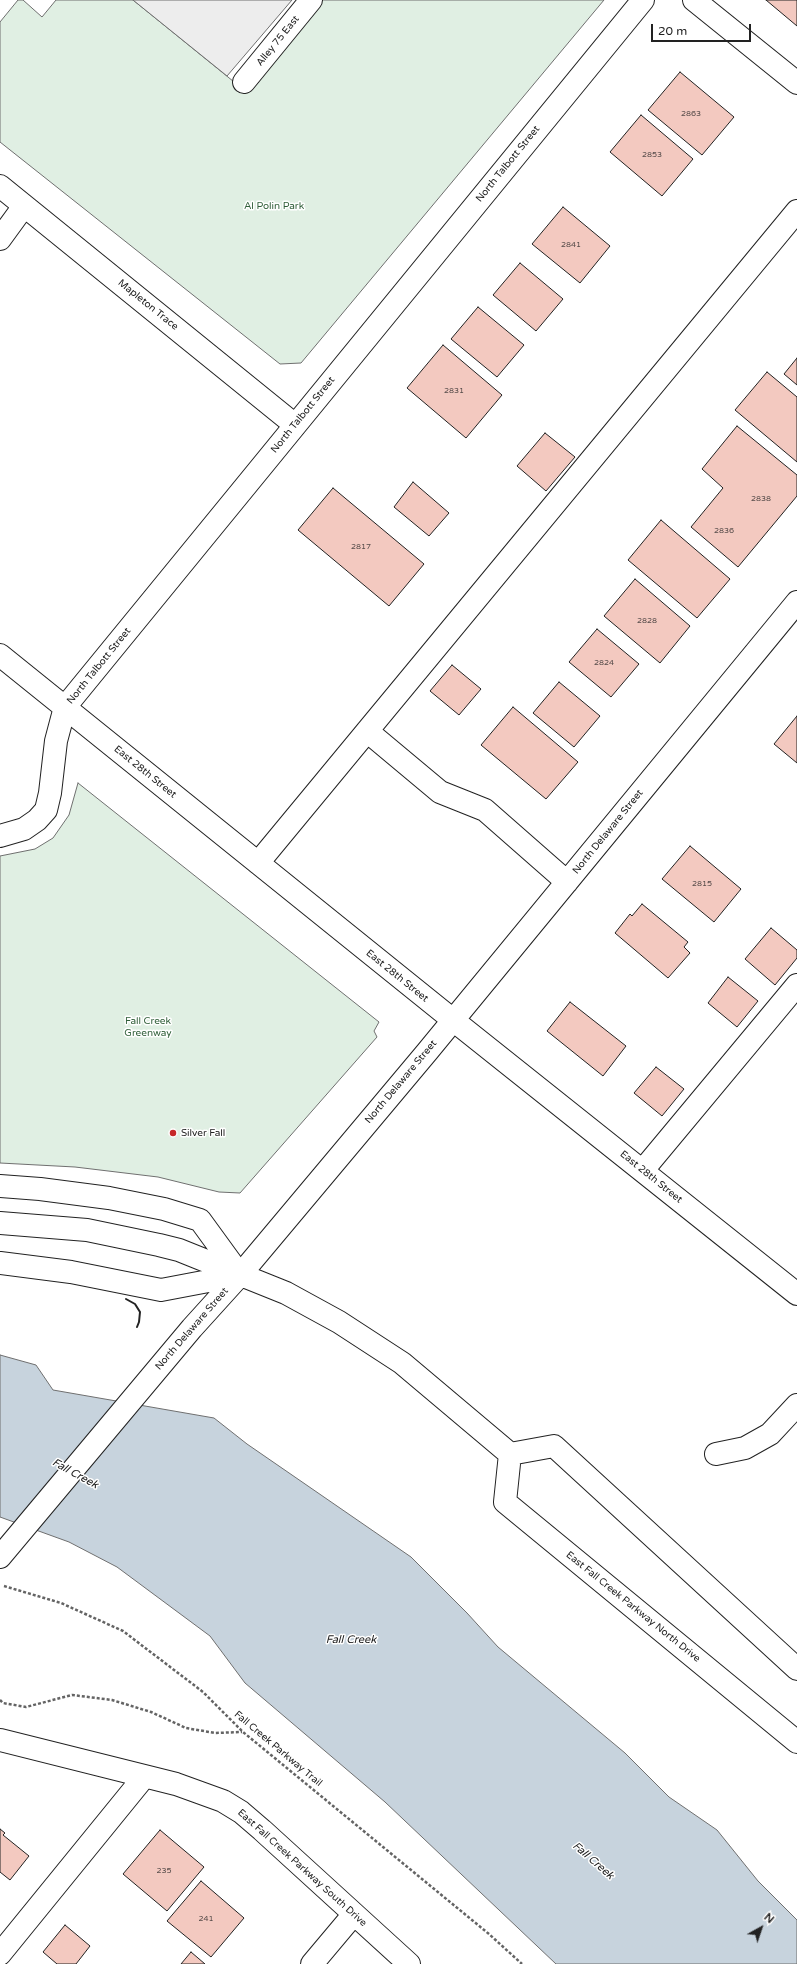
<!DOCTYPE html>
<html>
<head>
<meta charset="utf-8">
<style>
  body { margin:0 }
  #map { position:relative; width:797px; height:1964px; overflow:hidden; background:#fff; font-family:"Varela Round",sans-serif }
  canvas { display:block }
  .north { position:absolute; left:741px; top:1908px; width:40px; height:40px; -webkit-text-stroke:3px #fff; paint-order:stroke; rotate:40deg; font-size:11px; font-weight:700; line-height:16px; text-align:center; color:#222 }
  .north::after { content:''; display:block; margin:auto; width:14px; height:18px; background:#222; clip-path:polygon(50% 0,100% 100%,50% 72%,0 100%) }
  .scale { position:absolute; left:651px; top:24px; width:100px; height:18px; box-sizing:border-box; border:2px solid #222; border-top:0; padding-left:5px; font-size:12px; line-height:14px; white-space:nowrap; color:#222; -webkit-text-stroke:3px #fff; paint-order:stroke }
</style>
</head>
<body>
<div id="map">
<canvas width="797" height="1964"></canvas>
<div class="north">N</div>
<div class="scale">20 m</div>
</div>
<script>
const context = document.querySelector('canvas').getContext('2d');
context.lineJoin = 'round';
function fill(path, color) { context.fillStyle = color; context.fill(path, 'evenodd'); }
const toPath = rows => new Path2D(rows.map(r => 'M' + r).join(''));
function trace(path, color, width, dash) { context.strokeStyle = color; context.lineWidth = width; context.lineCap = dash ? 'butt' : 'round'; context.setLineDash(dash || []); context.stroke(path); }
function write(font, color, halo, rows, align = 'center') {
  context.font = font + ' "Varela Round",sans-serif'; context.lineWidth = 3; context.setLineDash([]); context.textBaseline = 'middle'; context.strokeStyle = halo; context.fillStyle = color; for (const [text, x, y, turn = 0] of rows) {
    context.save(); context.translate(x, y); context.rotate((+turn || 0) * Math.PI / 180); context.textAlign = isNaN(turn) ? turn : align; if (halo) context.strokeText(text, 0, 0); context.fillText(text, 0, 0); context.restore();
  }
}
const green = toPath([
  [18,0,23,0,42,17,56,0,133,0,244,90,317,0,604,0,301,363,280,364,0,142,0,22,18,0],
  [78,783,379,1022,374,1031,377,1037,240,1193,219,1192,158,1177,75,1167,0,1163,0,856,35,849,53,838,69,815,78,783]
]);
fill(green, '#e0efe3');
trace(green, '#6f6f6f', 1);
const parking = toPath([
  [133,0,292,0,227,76,133,0]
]);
fill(parking, '#ededed');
trace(parking, '#6f6f6f', 1);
const water = toPath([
  [0,1355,36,1365,53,1390,214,1418,247,1444,411,1557,467,1613,498,1647,625,1753,669,1797,717,1830,758,1881,797,1920,797,1964,556,1964,385,1802,245,1683,210,1636,117,1567,69,1542,0,1517,0,1355]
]);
fill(water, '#c7d3dd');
trace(water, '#6f6f6f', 1);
const building = toPath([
  [766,0,797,0,797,26,766,0],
  [680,72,734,117,702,155,648,110,680,72],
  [641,115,693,159,662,196,610,152,641,115],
  [563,207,610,246,580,283,532,244,563,207],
  [520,263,563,299,536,331,493,295,520,263],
  [478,307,524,345,497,377,451,339,478,307],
  [443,345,502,395,466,438,407,388,443,345],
  [797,358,797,385,784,374,797,358],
  [767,372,797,397,797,462,735,410,767,372],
  [737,426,797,475,797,496,738,567,691,527,723,488,702,469,737,426],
  [545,433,575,457,546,491,517,466,545,433],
  [413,482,449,513,429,536,394,507,413,482],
  [333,488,424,564,389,606,298,530,333,488],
  [661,520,730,579,697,618,628,560,661,520],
  [635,579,690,626,660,663,604,616,635,579],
  [597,629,639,664,611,697,569,662,597,629],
  [452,665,481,689,459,715,430,691,452,665],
  [559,682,600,716,574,747,533,713,559,682],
  [513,707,578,762,546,799,481,745,513,707],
  [797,716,797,763,774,744,797,716],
  [690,846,741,889,714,922,662,879,690,846],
  [642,904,688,942,684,947,690,953,668,978,615,933,630,914,632,916,642,904],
  [771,928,797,950,797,958,775,985,745,959,771,928],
  [728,977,758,1001,737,1027,708,1003,728,977],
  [570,1002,626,1046,603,1076,547,1031,570,1002],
  [656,1067,684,1089,662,1116,634,1093,656,1067],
  [0,1829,5,1833,3,1835,29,1856,10,1880,0,1872,0,1829],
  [160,1830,204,1867,167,1911,123,1874,160,1830],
  [201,1881,244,1918,211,1957,167,1921,201,1881],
  [65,1925,90,1946,76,1964,57,1964,43,1952,65,1925],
  [191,1952,205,1964,181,1964,191,1952]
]);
fill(building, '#f3c9c0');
trace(building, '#222', 1);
const minor = toPath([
  [244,82,311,0],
  [0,186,295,425],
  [0,239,24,206],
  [0,655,453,1020,797,1294],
  [367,731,440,792,485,810,567,882],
  [0,836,24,829,37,820,46,810,50,793,56,741,65,707,643,0],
  [258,863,797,211],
  [643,1170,797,985],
  [240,1275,427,1052,797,602],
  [716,1454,745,1448,770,1434,797,1405],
  [0,1740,176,1784,223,1801,241,1812,262,1830,409,1964],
  [0,1954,144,1777],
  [312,1964,354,1914]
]);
const major = toPath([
  [694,0,797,83],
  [0,1186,40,1189,109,1198,164,1209,200,1220,240,1275],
  [0,1223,87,1230,159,1245,179,1250,286,1293,339,1322,402,1363,510,1454],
  [0,1263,71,1272,161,1290,240,1275],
  [510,1454,505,1502,797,1742],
  [510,1454,554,1446,797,1669],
  [0,1557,192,1328,240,1275]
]);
trace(minor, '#222', 24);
trace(major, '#222', 24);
trace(toPath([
  [4,1586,61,1603,123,1631,203,1692,243,1732,489,1934,522,1964],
  [0,1700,3,1703,26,1707,72,1695,112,1700,151,1712,186,1728,215,1733,242,1732]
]), '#646464', 2.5, [3, 2]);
trace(minor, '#fff', 22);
trace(major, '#fff', 22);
trace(toPath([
  [126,1299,135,1304,140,1312,139,1322,137,1327]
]), '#222', 2);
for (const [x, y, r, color] of [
  [173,1133,4,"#c62828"]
]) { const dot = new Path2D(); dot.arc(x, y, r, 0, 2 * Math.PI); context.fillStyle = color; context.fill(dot); trace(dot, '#fff', 1.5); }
write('8px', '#564c4a', null, [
  ["2863",691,114],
  ["2853",652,155],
  ["2841",571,245],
  ["2831",454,391],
  ["2838",761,499],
  ["2836",724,531],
  ["2817",361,547],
  ["2828",647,621],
  ["2824",604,663],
  ["2815",702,884],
  ["235",164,1871],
  ["241",206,1919]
]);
write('10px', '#222', '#fff', [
  ["Alley 75 East",278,41,-51],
  ["North Talbott Street",508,164,-51],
  ["Mapleton Trace",148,305,39],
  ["North Talbott Street",303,415,-51],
  ["North Talbott Street",99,666,-51],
  ["East 28th Street",145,772,39],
  ["North Delaware Street",608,832,-51],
  ["East 28th Street",397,976,39],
  ["North Delaware Street",401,1082,-50],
  ["East 28th Street",651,1177,39],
  ["North Delaware Street",192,1329,-49],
  ["East Fall Creek Parkway North Drive",633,1607,39],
  ["Fall Creek Parkway Trail",278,1749,40],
  ["East Fall Creek Parkway South Drive",302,1868,42]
]);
write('10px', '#2f5e38', '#fff', [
  ["Al Polin Park",274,206],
  ["Fall Creek",148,1021],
  ["Greenway",148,1033]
]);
write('10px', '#222', '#fff', [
  ["Silver Fall",181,1133]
], 'left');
write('italic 11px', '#222', '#fff', [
  ["Fall Creek",75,1474,29],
  ["Fall Creek",351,1640],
  ["Fall Creek",593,1861,41]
]);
</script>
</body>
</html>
